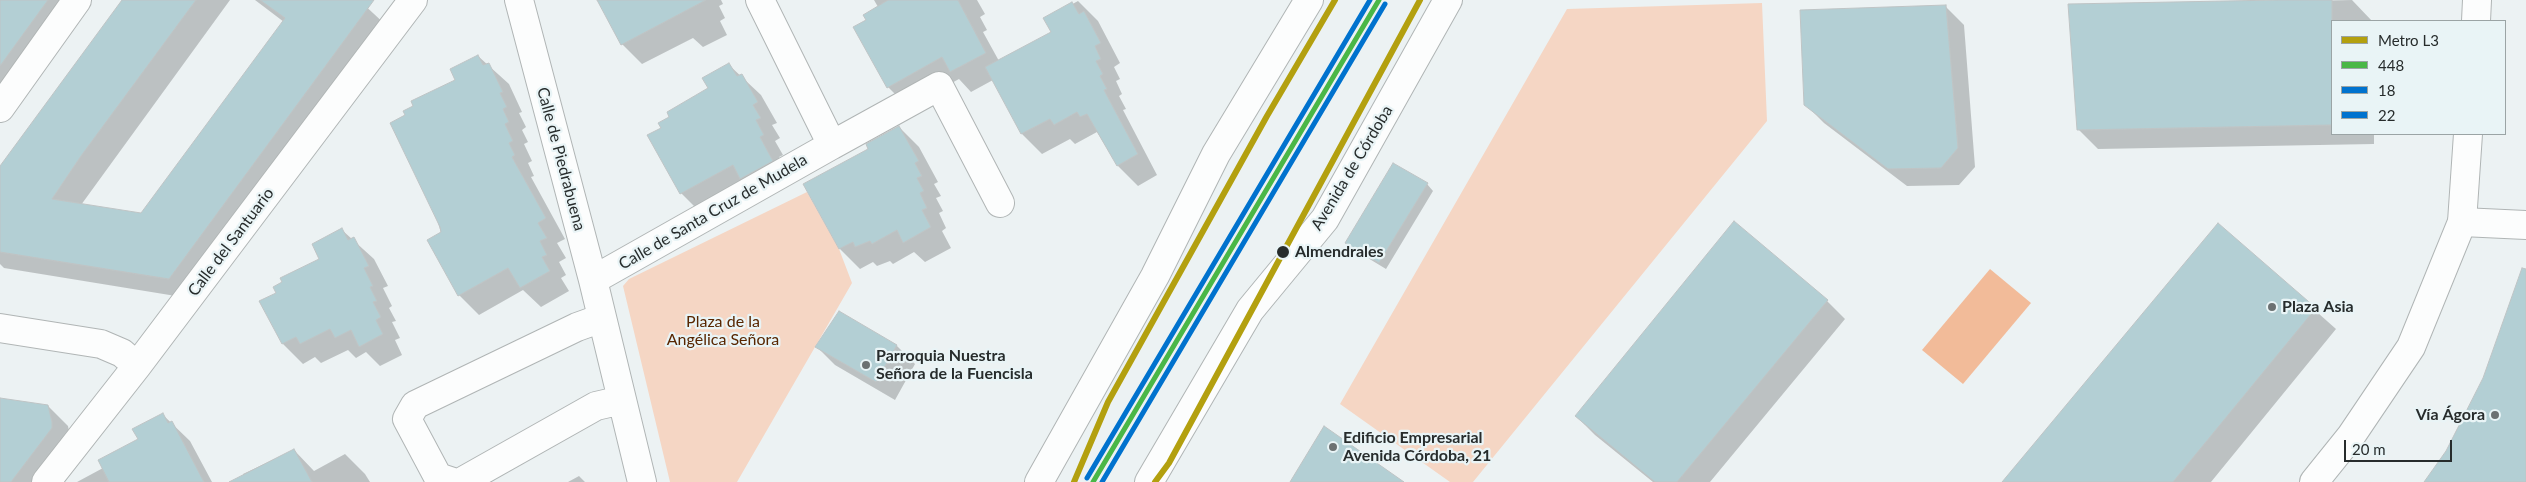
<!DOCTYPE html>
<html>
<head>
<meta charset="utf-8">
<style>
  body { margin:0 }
  #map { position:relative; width:2526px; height:482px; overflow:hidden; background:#ecf2f3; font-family:Lato,sans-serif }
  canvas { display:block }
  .legend { position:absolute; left:2331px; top:20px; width:175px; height:115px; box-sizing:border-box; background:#e9f4f6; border:1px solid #9ba4a5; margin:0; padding:6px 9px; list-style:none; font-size:15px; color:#272c2c }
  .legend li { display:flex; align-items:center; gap:10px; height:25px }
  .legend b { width:25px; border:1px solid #9ba4a5 }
  .scale { position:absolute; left:2344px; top:440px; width:108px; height:22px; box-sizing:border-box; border:2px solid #272c2c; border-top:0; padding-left:6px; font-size:15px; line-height:18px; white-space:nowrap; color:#272c2c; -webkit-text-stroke:4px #e9f4f6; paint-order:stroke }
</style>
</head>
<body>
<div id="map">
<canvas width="2526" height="482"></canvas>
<ul class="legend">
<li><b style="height:6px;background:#b3a00f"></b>Metro L3</li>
<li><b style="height:6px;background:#4ab747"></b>448</li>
<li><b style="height:6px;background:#0072ce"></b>18</li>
<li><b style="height:6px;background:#0072ce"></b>22</li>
</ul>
<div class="scale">20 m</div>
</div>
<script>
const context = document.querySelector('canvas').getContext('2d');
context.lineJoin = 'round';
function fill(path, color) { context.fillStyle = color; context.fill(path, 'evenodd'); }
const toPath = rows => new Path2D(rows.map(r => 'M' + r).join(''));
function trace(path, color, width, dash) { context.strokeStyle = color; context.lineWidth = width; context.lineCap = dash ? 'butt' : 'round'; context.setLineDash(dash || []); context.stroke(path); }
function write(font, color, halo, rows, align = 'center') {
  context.font = font + ' Lato,sans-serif'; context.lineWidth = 4.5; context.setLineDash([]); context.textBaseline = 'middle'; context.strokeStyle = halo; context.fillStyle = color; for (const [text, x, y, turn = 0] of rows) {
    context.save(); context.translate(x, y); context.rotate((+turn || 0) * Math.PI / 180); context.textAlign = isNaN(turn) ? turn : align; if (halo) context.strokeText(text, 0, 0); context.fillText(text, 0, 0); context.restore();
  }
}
fill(toPath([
  [1762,3,1767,121,1473,482,1450,482,1340,404,1567,9],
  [807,192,839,249,852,283,737,482,670,482,623,286,629,279]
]), '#f5d6c4');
fill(toPath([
  [1990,269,2031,303,1963,384,1922,350]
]), '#f2bb99');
fill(toPath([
  [0,0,82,0,0,113],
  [124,0,230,0,81,205,142,214,284,22,255,0,359,0,388,27,188,298,4,268,0,264,0,168],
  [599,0,721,0,723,4,719,6,725,18,720,21,727,35,703,47,693,38,642,64,622,44],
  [874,0,977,0,985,14,980,17,987,30,983,32,999,61,1053,32,1045,19,1078,1,1098,21,1120,63,1114,67,1120,79,1116,81,1122,94,1119,96,1126,109,1123,110,1157,175,1138,186,1118,166,1097,132,1075,144,1070,139,1042,154,1022,134,993,80,971,92,959,79,908,107,888,87,867,21,878,7],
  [2352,0,2372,21,2332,21,2332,134,2374,134,2374,144,2098,149,2078,129,2069,6],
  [1946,7,1964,25,1975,167,1959,185,1907,186,1824,123,1806,105],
  [478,56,509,84,522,112,519,113,526,127,522,130,528,142,524,144,532,161,528,163,534,176,531,177,565,239,557,243,566,258,559,262,566,275,561,278,569,291,541,307,523,290,479,315,459,295,407,116,457,80],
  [729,65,761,95,777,123,772,125,780,138,775,141,783,155,779,157,792,181,701,213,681,193,662,128,671,117,710,89],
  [899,127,919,147,938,182,934,184,941,196,936,198,943,211,939,213,946,228,942,231,951,248,925,262,914,252,893,264,890,261,877,266,873,262,860,269,840,249,805,185,870,149],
  [1427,184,1433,191,1386,269,1353,249,1347,243],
  [2219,225,2336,329,2211,482,2003,482],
  [342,230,374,259,388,286,383,288,392,306,389,308,396,321,392,322,400,338,395,340,402,355,380,366,366,352,356,358,348,350,321,363,315,357,303,364,283,344,278,293,321,259],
  [1827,301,1845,319,1710,482,1653,482,1595,435,1576,416],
  [839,312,897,346,915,364,895,400,835,365,817,347],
  [0,399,48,406,68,426,72,447,45,482,0,482],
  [162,414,190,441,212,482,77,482,103,468,139,440],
  [294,450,314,471,345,454,365,474,370,482,247,482,243,474],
  [579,476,585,482,568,482]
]), '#0003');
const building = toPath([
  [0,0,48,0,0,66,0,0],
  [122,0,196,0,81,156,52,199,141,213,285,18,260,0,374,0,169,279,0,252,0,166,122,0],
  [597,0,706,0,621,45,597,0],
  [888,0,958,0,986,53,950,72,942,57,887,88,853,27,866,20,863,15,888,0],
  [2277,0,2332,0,2332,125,2077,130,2068,4,2277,0],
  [1072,2,1079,14,1084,11,1101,43,1095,46,1101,59,1096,61,1103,74,1100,76,1107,89,1104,90,1138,154,1117,166,1087,114,1080,117,1077,112,1054,125,1050,119,1021,134,985,67,1051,32,1043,18,1072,2],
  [1946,5,1958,148,1941,168,1888,169,1804,105,1800,10,1946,5],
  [478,55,483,65,489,63,503,92,500,93,507,107,503,109,509,122,505,124,513,141,509,143,515,155,512,157,546,218,538,223,547,238,540,241,547,255,542,257,550,271,520,288,508,268,458,296,427,240,441,232,440,227,390,123,405,115,403,111,413,106,411,101,455,80,450,69,478,55],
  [729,63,737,76,742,74,758,102,753,105,761,118,756,120,764,135,760,137,773,161,740,179,733,165,680,194,647,135,661,128,658,123,669,117,667,112,708,88,702,78,729,63],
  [899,126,919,161,915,163,922,176,917,178,924,191,920,193,927,208,922,210,931,227,903,243,897,230,872,244,870,241,855,247,853,242,839,249,803,184,868,149,866,144,899,126],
  [1393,163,1428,183,1379,263,1345,243,1393,163],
  [1734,221,1828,300,1677,482,1655,482,1575,416,1734,221],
  [2218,223,2316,308,2173,482,2002,482,2218,223],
  [342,228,348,240,354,237,369,266,364,268,373,286,370,287,377,301,373,302,381,317,376,320,383,334,359,347,351,330,335,338,330,329,300,344,296,337,282,344,259,301,276,293,273,287,282,282,280,278,319,259,312,244,342,228],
  [2522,268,2526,269,2526,482,2424,482,2446,451,2483,378,2522,268],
  [839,311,897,345,876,382,815,347,839,311],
  [0,398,48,405,52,422,52,428,11,482,0,482,0,398],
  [163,413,168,423,172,421,204,482,109,482,98,460,138,439,132,429,163,413],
  [1324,426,1404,482,1290,482,1324,426],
  [294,449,312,482,229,482,294,449]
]);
fill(building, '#b3cfd4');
trace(building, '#bfc4c5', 1);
const minor = toPath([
  [519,0,593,280,642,482],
  [0,108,77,0],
  [832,145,939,86,1000,203],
  [2462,222,2526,225],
  [593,280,832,145,760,0],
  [0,328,101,344,122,353,137,366],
  [46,482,137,366,413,0],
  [453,482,438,477,407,419,415,405,577,327,602,318],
  [461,482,596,406,622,400]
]);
const tertiary = toPath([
  [2476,21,2477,0],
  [2314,482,2351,436,2411,347,2462,222,2468,134]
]);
const primary = toPath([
  [1039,482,1155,276,1216,154,1309,0],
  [1149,482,1250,310,1325,219,1448,0]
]);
trace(minor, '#b0b5b5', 30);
trace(tertiary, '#b0b5b5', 30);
trace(primary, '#b0b5b5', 30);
trace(minor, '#fcfdfd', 28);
trace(tertiary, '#fcfdfd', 28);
trace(primary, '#fcfdfd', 28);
trace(toPath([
  [1093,482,1379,0]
]), '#4ab747', 5);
trace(toPath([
  [1102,482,1385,4]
]), '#0072ce', 5);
trace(toPath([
  [1087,478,1370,0]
]), '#0072ce', 5);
trace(toPath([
  [1074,482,1108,402,1267,116,1335,0],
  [1155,482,1169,463,1420,0]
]), '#b3a00f', 6);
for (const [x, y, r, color] of [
  [1283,252,7,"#272c2c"],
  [2272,307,5,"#6c7172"],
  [866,365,5,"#6c7172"],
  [2495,415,5,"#6c7172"],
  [1333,447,5,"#6c7172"]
]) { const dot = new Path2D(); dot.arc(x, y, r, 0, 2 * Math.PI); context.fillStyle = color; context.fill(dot); trace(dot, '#e9f4f6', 2); }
write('16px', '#272c2c', '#e9f4f6', [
  ["Calle de Piedrabuena",561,159,75],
  ["Avenida de Córdoba",1352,168,-59],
  ["Calle de Santa Cruz de Mudela",713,212,-30],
  ["Calle del Santuario",231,242,-53]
]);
write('bold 16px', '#272c2c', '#e9f4f6', [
  ["Almendrales",1295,252]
], 'left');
write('bold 16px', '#272c2c', '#e9f4f6', [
  ["Plaza Asia",2282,307],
  ["Parroquia Nuestra",876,356],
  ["Señora de la Fuencisla",876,374],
  ["Vía Ágora",2485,415,"right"],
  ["Edificio Empresarial",1343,438],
  ["Avenida Córdoba, 21",1343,456]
], 'left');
write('16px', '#582600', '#e9f4f6', [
  ["Plaza de la",723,322],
  ["Angélica Señora",723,340]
]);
</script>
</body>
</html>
